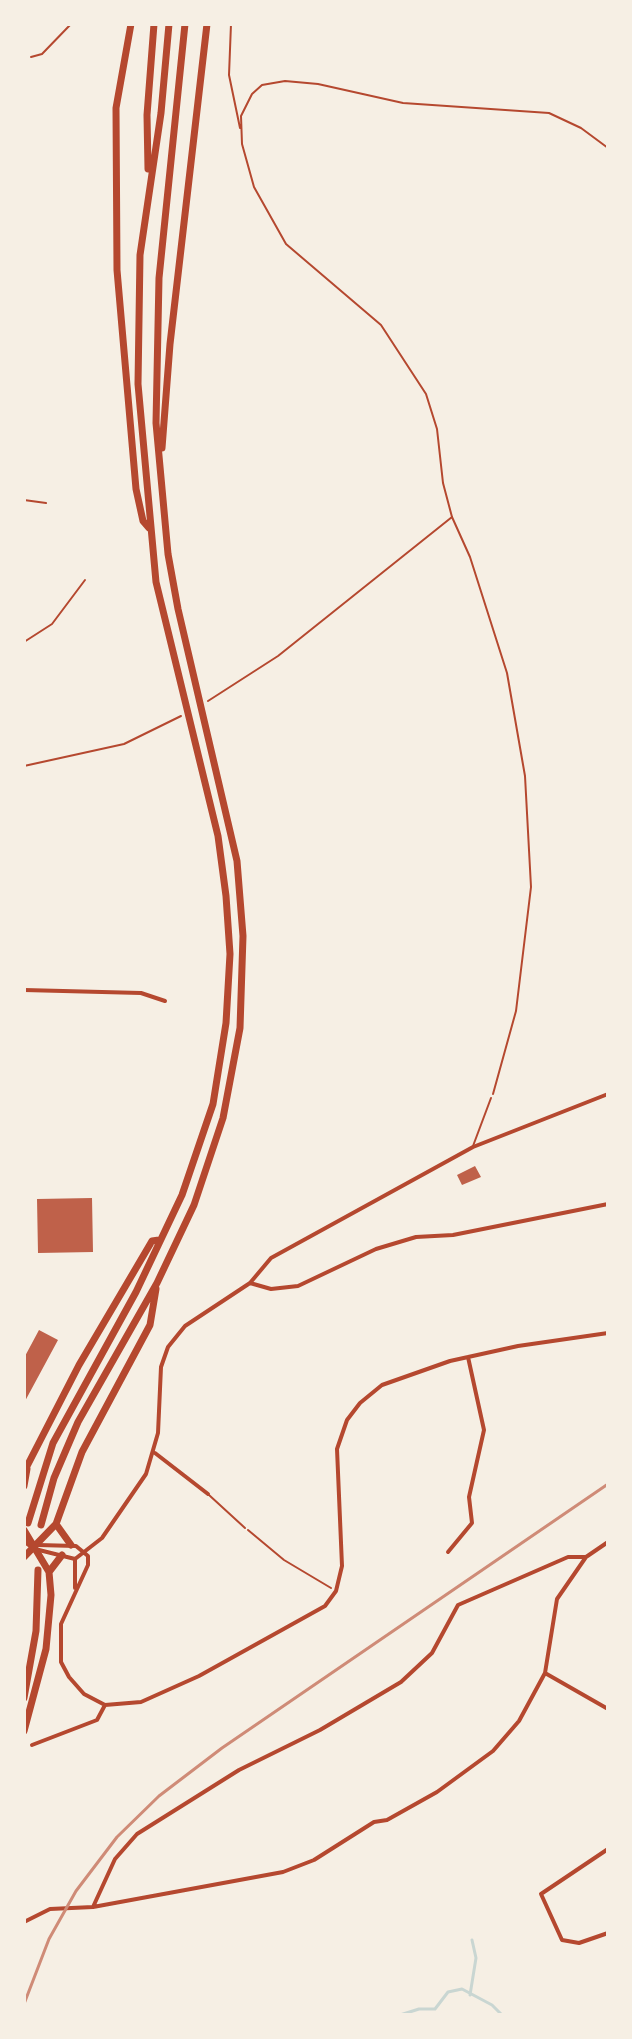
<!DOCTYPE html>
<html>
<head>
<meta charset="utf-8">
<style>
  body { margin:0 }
  #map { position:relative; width:632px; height:2039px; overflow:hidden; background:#f6efe4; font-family:"Nunito Sans",sans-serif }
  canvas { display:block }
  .frame { position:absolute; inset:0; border:26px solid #f6efe4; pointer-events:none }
</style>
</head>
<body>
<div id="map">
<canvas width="632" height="2039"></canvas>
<div class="frame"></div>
</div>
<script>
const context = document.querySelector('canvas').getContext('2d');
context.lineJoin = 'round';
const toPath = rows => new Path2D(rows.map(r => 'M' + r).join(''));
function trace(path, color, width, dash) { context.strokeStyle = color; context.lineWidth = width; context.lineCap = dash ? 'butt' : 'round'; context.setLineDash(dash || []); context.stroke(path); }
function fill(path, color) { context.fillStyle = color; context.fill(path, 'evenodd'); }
trace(toPath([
  [470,1995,476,1958,472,1940],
  [400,2015,419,2009,435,2009,448,1992,462,1989,492,2005,502,2015]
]), '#c9d6d2', 3);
fill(toPath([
  [475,1166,481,1177,462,1185,457,1175],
  [92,1198,93,1252,38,1253,37,1199],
  [39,1330,58,1340,24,1403,24,1358]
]), '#bf614a');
trace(toPath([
  [231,24,229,75,240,128],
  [24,500,46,503],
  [24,642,52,624,85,580],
  [208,701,278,656,452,517],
  [24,766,124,744,181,716],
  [493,1094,516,1011,531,887,525,776,507,673,470,557,452,517,443,483,437,429,426,394,381,325,286,244,254,187,242,144,241,116,252,94,262,85,285,81,318,84,403,103,549,113,581,128,608,148],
  [248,1530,284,1560,331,1588]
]), '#b5482f', 2);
trace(toPath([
  [31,57,42,54,71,24],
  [473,1146,491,1098],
  [209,1495,245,1528]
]), '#b5482f', 2);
trace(toPath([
  [24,990,141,993,165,1001],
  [250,1283,271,1289,298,1286,376,1249,416,1237,453,1235,608,1204],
  [155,1453,208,1494],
  [38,1545,76,1546,88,1556,88,1565,61,1624,61,1662,69,1677,84,1694,105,1705,141,1702,199,1676,325,1606,336,1591,342,1566,337,1449,347,1420,360,1403,382,1385,450,1361,518,1346,608,1333],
  [39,1550,75,1559],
  [448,1552,472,1523,469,1497,484,1430,468,1357],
  [75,1559,102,1538,146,1474,158,1433,161,1367,168,1347,185,1326,250,1283,271,1258,473,1147,608,1094],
  [75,1559,75,1588],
  [545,1673,608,1709],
  [32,1745,97,1720,105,1705],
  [608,1849,541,1894,562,1940,579,1943,608,1933],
  [93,1907,115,1859,137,1834,239,1770,320,1730,401,1682,432,1653,458,1605,568,1557,586,1557],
  [24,1922,50,1909,93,1907,283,1872,314,1860,374,1822,387,1820,437,1792,493,1751,519,1721,545,1673,557,1599,586,1557,608,1542]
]), '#b5482f', 4);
trace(toPath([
  [24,1541,31,1546]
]), '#b5482f', 5);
trace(toPath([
  [131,24,116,108,117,270,136,489,143,521,149,528],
  [148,169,147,115,154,24],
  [162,448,170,344,207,24],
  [24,1472,79,1365,152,1241,159,1240],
  [24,1486,27,1469],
  [28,1523,53,1443,136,1292,182,1195,213,1104,226,1023,230,954,226,896,218,836,156,582,138,384,140,255,161,113,169,24],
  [56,1524,71,1545],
  [41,1525,54,1478,78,1422,157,1283,194,1205,223,1118,240,1028,243,936,237,861,178,609,168,554,156,423,159,278,185,24],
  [24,1530,49,1572,51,1595,46,1649,24,1731],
  [24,1557,56,1524,82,1452,150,1325,156,1289],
  [49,1572,62,1555],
  [24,1698,36,1631,38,1570]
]), '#b5482f', 7);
trace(toPath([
  [24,2004,49,1939,76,1891,117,1837,159,1796,222,1748,608,1484]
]), '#cf8b77', 3);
</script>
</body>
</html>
